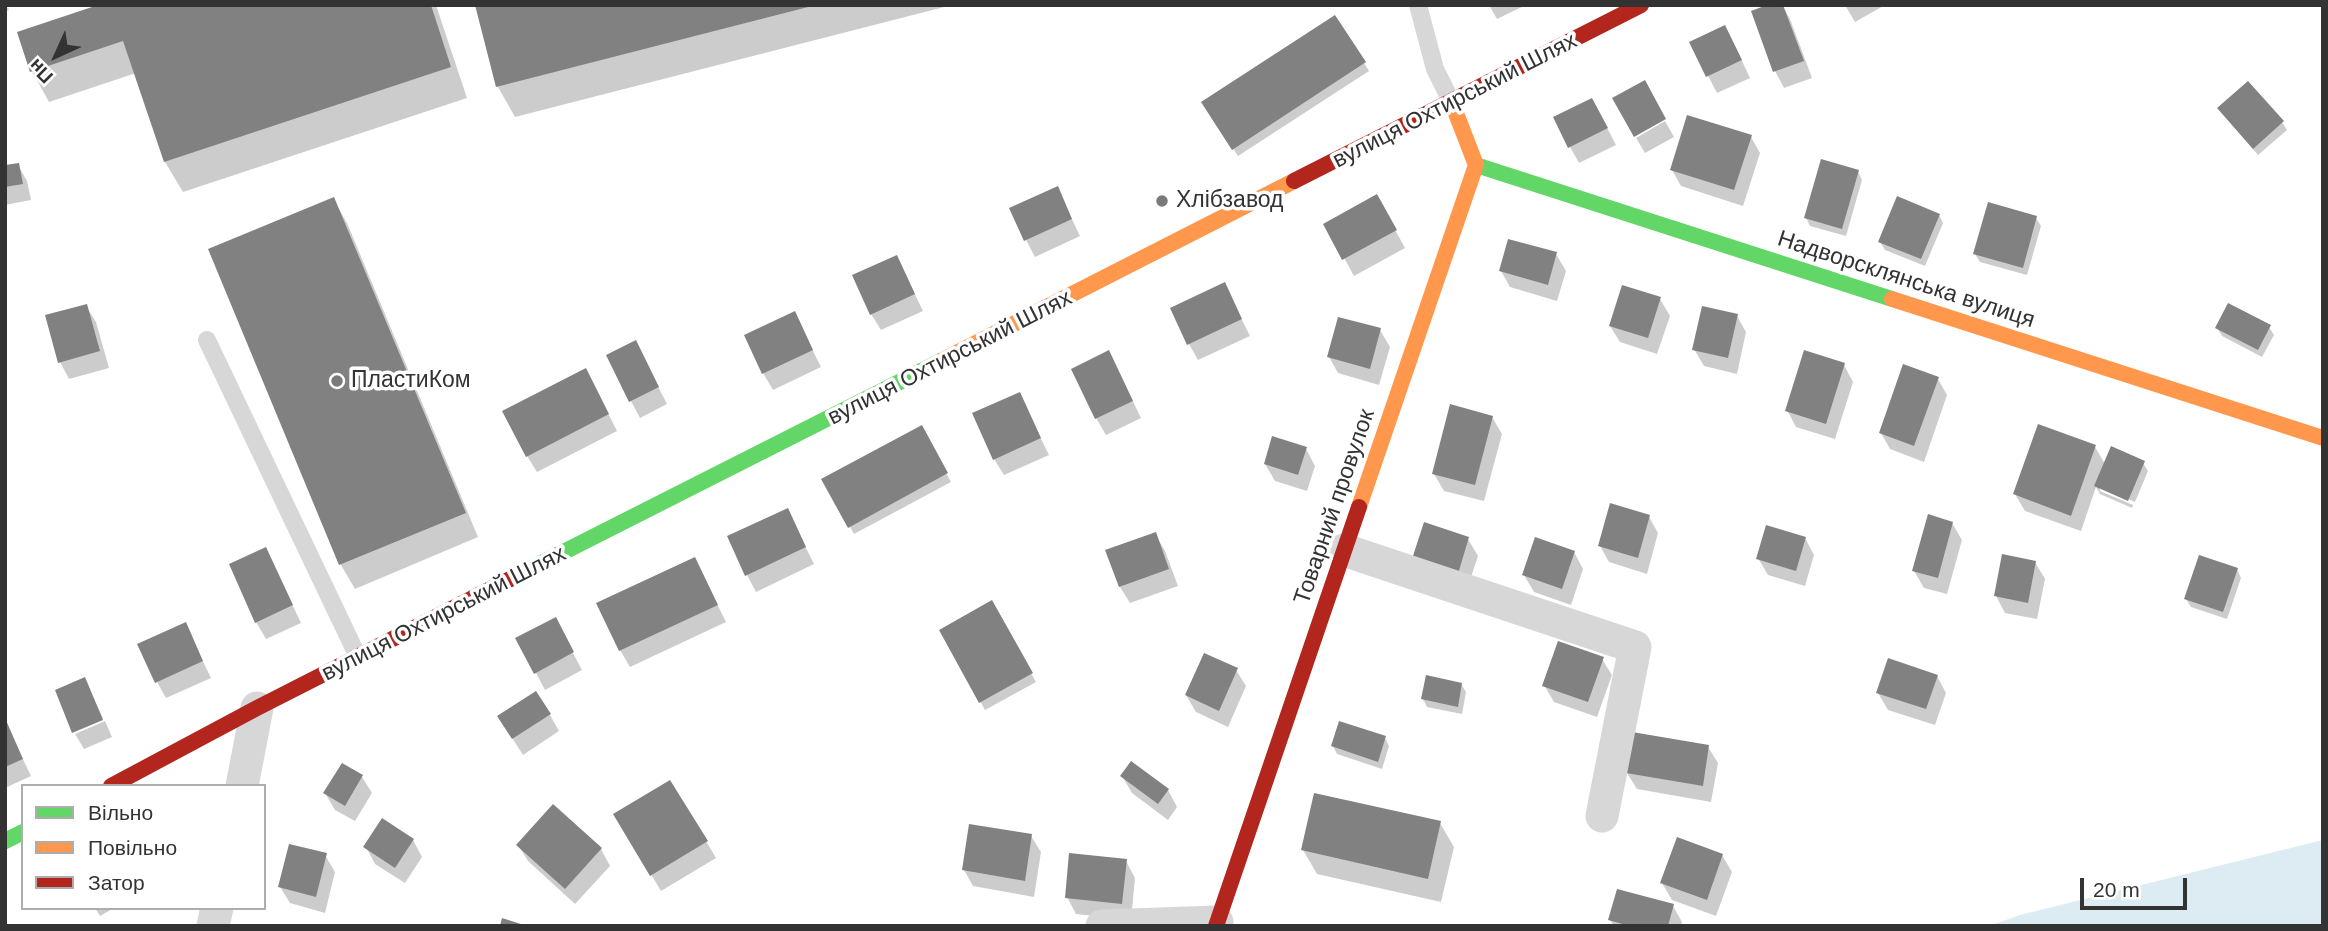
<!DOCTYPE html>
<html>
<head>
<meta charset="utf-8">
<style>
  body { margin:0 }
  #map { position:relative; width:2328px; height:931px; overflow:hidden; background:#fff; font-family:Arial,sans-serif }
  canvas { display:block }
  .frame { position:absolute; inset:0; border:7px solid #333; pointer-events:none }
  .legend { position:absolute; left:21px; top:784px; width:245px; height:126px; box-sizing:border-box; background:#fff; border:2px solid #adadad; margin:0; padding:9px 12px; list-style:none; font-size:21px; color:#333 }
  .legend li { display:flex; align-items:center; gap:14px; height:35px }
  .legend b { width:35px; border:2px solid #adadad }
  .north { position:absolute; left:21px; top:21px; width:70px; height:70px; -webkit-text-stroke:5px #fff; paint-order:stroke; rotate:225deg; font-size:19px; font-weight:700; line-height:28px; text-align:center; color:#333 }
  .north::after { content:''; display:block; margin:auto; width:24px; height:32px; background:#333; clip-path:polygon(50% 0,100% 100%,50% 72%,0 100%) }
  .scale { position:absolute; left:2080px; top:878px; width:107px; height:32px; box-sizing:border-box; border:4px solid #333; border-top:0; padding-left:9px; font-size:21px; line-height:24px; white-space:nowrap; color:#333; -webkit-text-stroke:5px #fff; paint-order:stroke }
</style>
</head>
<body>
<div id="map">
<canvas width="2328" height="931"></canvas>
<div class="frame"></div>
<ul class="legend">
<li><b style="height:9px;background:#63d668"></b>Вільно</li>
<li><b style="height:9px;background:#ff974d"></b>Повільно</li>
<li><b style="height:9px;background:#b3261e"></b>Затор</li>
</ul>
<div class="north">Пн</div>
<div class="scale">20 m</div>
</div>
<script>
const context = document.querySelector('canvas').getContext('2d');
context.lineJoin = 'round';
function fill(path, color) { context.fillStyle = color; context.fill(path, 'evenodd'); }
const toPath = rows => new Path2D(rows.map(r => 'M' + r).join(''));
function trace(path, color, width, dash) { context.strokeStyle = color; context.lineWidth = width; context.lineCap = dash ? 'butt' : 'round'; context.setLineDash(dash || []); context.stroke(path); }
function write(font, color, halo, rows, align = 'center') {
  context.font = font + ' Arial,sans-serif'; context.lineWidth = 7; context.setLineDash([]); context.textBaseline = 'middle'; context.strokeStyle = halo; context.fillStyle = color; for (const [text, x, y, turn = 0] of rows) {
    context.save(); context.translate(x, y); context.rotate((+turn || 0) * Math.PI / 180); context.textAlign = isNaN(turn) ? turn : align; if (halo) context.strokeText(text, 0, 0); context.fillText(text, 0, 0); context.restore();
  }
}
fill(toPath([
  [2323,840,2323,926,1989,926,2020,915]
]), '#ddebf3');
fill(toPath([
  [104,5,436,5,467,98,183,192,165,162,136,73,49,102,32,71],
  [477,5,952,5,515,117,498,87],
  [1489,5,1526,5,1497,19],
  [1782,5,1790,19,1812,78,1784,88,1775,71,1753,12],
  [1845,5,1885,5,1855,22],
  [1691,43,1734,44,1750,78,1717,93],
  [1364,63,1369,71,1238,156,1208,111],
  [2219,109,2282,122,2287,130,2258,155],
  [1601,116,1616,145,1579,163,1570,147],
  [1665,121,1674,137,1645,153,1636,138],
  [1751,137,1760,153,1743,206,1681,186,1672,170],
  [18,165,27,181,31,200,5,205,5,167],
  [1858,172,1862,180,1846,236,1810,226,1806,218],
  [1057,188,1080,236,1035,257,1026,240],
  [1377,197,1405,248,1354,276,1326,225],
  [333,199,347,223,478,537,355,589,341,565,210,250],
  [1939,215,1943,223,1925,266,1885,250,1880,242],
  [2036,218,2041,226,2027,275,1980,262,1975,254],
  [1556,254,1566,271,1557,301,1510,287,1501,271],
  [897,257,923,311,881,330,871,314],
  [1224,284,1250,336,1198,360,1189,344],
  [1660,299,1670,316,1657,354,1620,342,1610,326],
  [86,306,96,322,109,368,69,379,60,362],
  [794,313,821,367,773,390,763,373],
  [1737,316,1746,332,1737,374,1704,366,1694,349],
  [2269,327,2274,335,2262,357,2222,336,2217,328],
  [1380,330,1390,347,1379,385,1338,373,1329,357],
  [1109,352,1141,418,1106,435,1096,418],
  [644,359,667,404,640,418,631,401],
  [1844,365,1853,382,1835,439,1796,427,1787,410],
  [1938,379,1947,395,1924,462,1890,449,1881,433],
  [595,387,617,431,537,472,527,456],
  [1019,394,1049,455,1004,475,994,459],
  [1492,417,1502,434,1484,501,1444,491,1434,474],
  [921,427,951,482,854,534,824,480],
  [2095,447,2105,464,2143,463,2148,471,2135,502,2100,487,2100,491,2133,505,2132,508,2100,494,2096,487,2081,531,2025,511,2015,494],
  [1306,449,1315,466,1307,491,1275,481,1265,464],
  [787,510,814,564,756,592,747,575],
  [1649,517,1658,533,1647,574,1609,562,1600,546],
  [1952,523,1962,540,1947,594,1924,588,1914,571],
  [1155,534,1165,551,1178,586,1130,603,1120,587],
  [1805,538,1814,555,1805,586,1768,575,1758,558],
  [1468,539,1478,556,1467,589,1424,575],
  [266,549,301,623,266,639,256,622],
  [1574,552,1583,569,1571,605,1534,592,1524,575],
  [695,559,726,622,630,667,620,650],
  [2035,562,2045,579,2037,619,2005,613,1996,596],
  [2237,569,2241,578,2227,619,2191,607,2186,599],
  [992,603,1036,682,985,710,941,631],
  [185,625,211,678,166,698,157,682],
  [564,636,582,670,545,690,536,673],
  [1602,659,1612,675,1597,717,1554,702,1544,685],
  [1236,670,1246,686,1228,727,1196,712,1186,695],
  [1937,676,1946,693,1935,725,1888,710,1878,693],
  [85,680,103,718,73,731],
  [1461,684,1466,692,1462,714,1427,707,1423,699],
  [550,715,559,731,523,755,509,733],
  [105,721,112,737,84,749,75,734],
  [5,722,31,776,5,788],
  [1385,738,1389,746,1382,769,1337,754,1333,746],
  [1708,747,1718,763,1711,802,1637,789,1627,773],
  [343,765,362,777,372,793,355,821,335,810,325,793],
  [1122,776,1168,790,1177,807,1168,820,1132,793],
  [1440,823,1454,847,1441,902,1317,874,1303,850],
  [625,831,706,841,716,858,661,891],
  [1031,836,1041,852,1034,897,973,886,964,870],
  [413,840,422,857,405,883,375,864,366,847],
  [518,845,601,849,610,866,575,904,528,861],
  [325,855,335,872,325,913,290,903,280,887],
  [1722,855,1732,872,1716,916,1672,900,1662,883],
  [1126,861,1135,878,1131,920,1076,914,1067,897],
  [1673,906,1682,922,1681,926,1614,926,1610,920],
  [95,908,114,908,100,916]
]), '#0003');
fill(toPath([
  [98,5,431,5,451,67,164,162,123,41,30,72,17,32],
  [475,5,812,5,812,6,496,87],
  [1767,5,1783,5,1804,61,1773,72,1751,11],
  [1335,15,1366,62,1232,150,1201,102],
  [1725,25,1742,60,1706,77,1689,42],
  [1645,80,1666,119,1634,137,1612,98],
  [2248,81,2284,121,2253,149,2217,108],
  [1592,98,1608,128,1568,148,1553,117],
  [1687,115,1752,135,1734,190,1670,170],
  [1821,159,1859,170,1842,229,1804,218],
  [19,163,23,184,5,187,5,165],
  [1058,186,1072,219,1024,241,1009,208],
  [1377,194,1397,230,1342,260,1323,224],
  [1897,196,1940,214,1921,259,1878,242],
  [334,197,466,513,339,565,208,249],
  [1988,202,2037,216,2023,268,1973,254],
  [1508,239,1557,252,1548,285,1499,271],
  [897,255,915,294,870,315,852,275],
  [1225,282,1242,319,1187,345,1170,308],
  [1622,285,1661,297,1648,338,1609,326],
  [2228,303,2271,325,2258,350,2215,328],
  [87,304,100,351,58,363,45,315],
  [1702,306,1738,314,1728,358,1692,350],
  [795,311,813,350,762,374,744,335],
  [1338,317,1381,328,1370,369,1327,357],
  [636,340,659,387,629,402,606,355],
  [1109,350,1133,401,1095,419,1071,369],
  [1804,350,1845,363,1826,424,1785,411],
  [1903,364,1939,377,1914,446,1879,433],
  [586,368,609,414,526,457,502,411],
  [1020,392,1041,438,993,460,972,413],
  [1450,404,1493,416,1475,485,1432,474],
  [2038,424,2096,445,2071,516,2013,494],
  [922,425,948,473,848,528,821,479],
  [1272,436,1307,447,1298,475,1264,464],
  [2111,446,2145,461,2128,501,2094,486],
  [1610,503,1650,515,1638,558,1598,546],
  [788,508,806,547,745,576,727,536],
  [1928,514,1953,522,1938,578,1912,571],
  [1424,522,1469,537,1458,574,1412,559],
  [1766,525,1806,537,1796,571,1756,559],
  [1156,532,1169,569,1119,587,1105,550],
  [1535,537,1575,551,1562,589,1522,575],
  [266,547,293,605,255,623,229,564],
  [2002,554,2036,561,2028,603,1994,596],
  [2199,555,2238,568,2223,612,2184,599],
  [695,557,718,605,619,651,596,603],
  [992,600,1033,673,979,703,939,630],
  [556,617,574,652,534,674,515,638],
  [186,622,203,661,155,683,137,644],
  [1558,641,1604,657,1588,702,1542,686],
  [1204,653,1238,668,1219,711,1185,695],
  [1888,658,1938,675,1926,709,1876,693],
  [1426,675,1462,683,1458,707,1421,699],
  [85,677,103,720,72,733,55,690],
  [536,691,551,714,512,739,497,716],
  [5,718,23,759,5,767],
  [1339,721,1386,736,1378,762,1331,746],
  [1632,732,1709,745,1703,786,1626,773],
  [1131,761,1169,789,1158,804,1120,776],
  [342,763,363,775,345,806,323,793],
  [670,780,708,841,650,876,613,814],
  [1314,793,1441,821,1428,879,1301,850],
  [553,804,602,848,565,889,516,845],
  [382,818,414,839,395,868,363,847],
  [969,824,1032,834,1025,881,962,870],
  [1677,837,1723,854,1707,900,1660,883],
  [289,844,327,853,316,897,278,887],
  [1069,853,1127,859,1122,904,1065,898],
  [1617,889,1674,904,1668,926,1630,926,1608,920],
  [502,918,524,925,524,926,500,926]
]), '#818181');
trace(toPath([
  [5,10,11,5]
]), '#d6d6d6', 4.5, [3.5, 3.5]);
trace(toPath([
  [1418,5,1435,69,1452,103],
  [207,340,358,657]
]), '#d7d7d7', 18);
trace(toPath([
  [1344,550,1635,647,1602,816],
  [242,786,257,708],
  [213,926,217,908],
  [1102,926,1217,922]
]), '#d7d7d7', 33);
trace(toPath([
  [1476,165,1892,299],
  [526,571,941,361],
  [5,841,23,832]
]), '#63d668', 16);
trace(toPath([
  [1892,299,2323,438],
  [941,361,1294,181],
  [1359,507,1476,165,1452,103]
]), '#ff974d', 16);
trace(toPath([
  [1294,181,1641,5],
  [111,786,257,708,526,571],
  [1216,926,1359,507]
]), '#b3261e', 16);
for (const [x, y, r, color] of [
  [1162,201,7,"#7a7a7a"],
  [337,381,7,"#7a7a7a"]
]) { const dot = new Path2D(); dot.arc(x, y, r, 0, 2 * Math.PI); context.fillStyle = color; context.fill(dot); trace(dot, '#fff', 2.5); }
write('23px', '#333', '#fff', [
  ["вулиця Охтирський Шлях",1455,101,-27],
  ["Надворсклянська вулиця",1906,280,18],
  ["вулиця Охтирський Шлях",950,358,-27],
  ["Товарний провулок",1335,507,-71],
  ["вулиця Охтирський Шлях",444,614,-27]
]);
write('23px', '#333', '#fff', [
  ["Хлібзавод",1176,201],
  ["ПластиКом",351,381]
], 'left');
</script>
</body>
</html>
